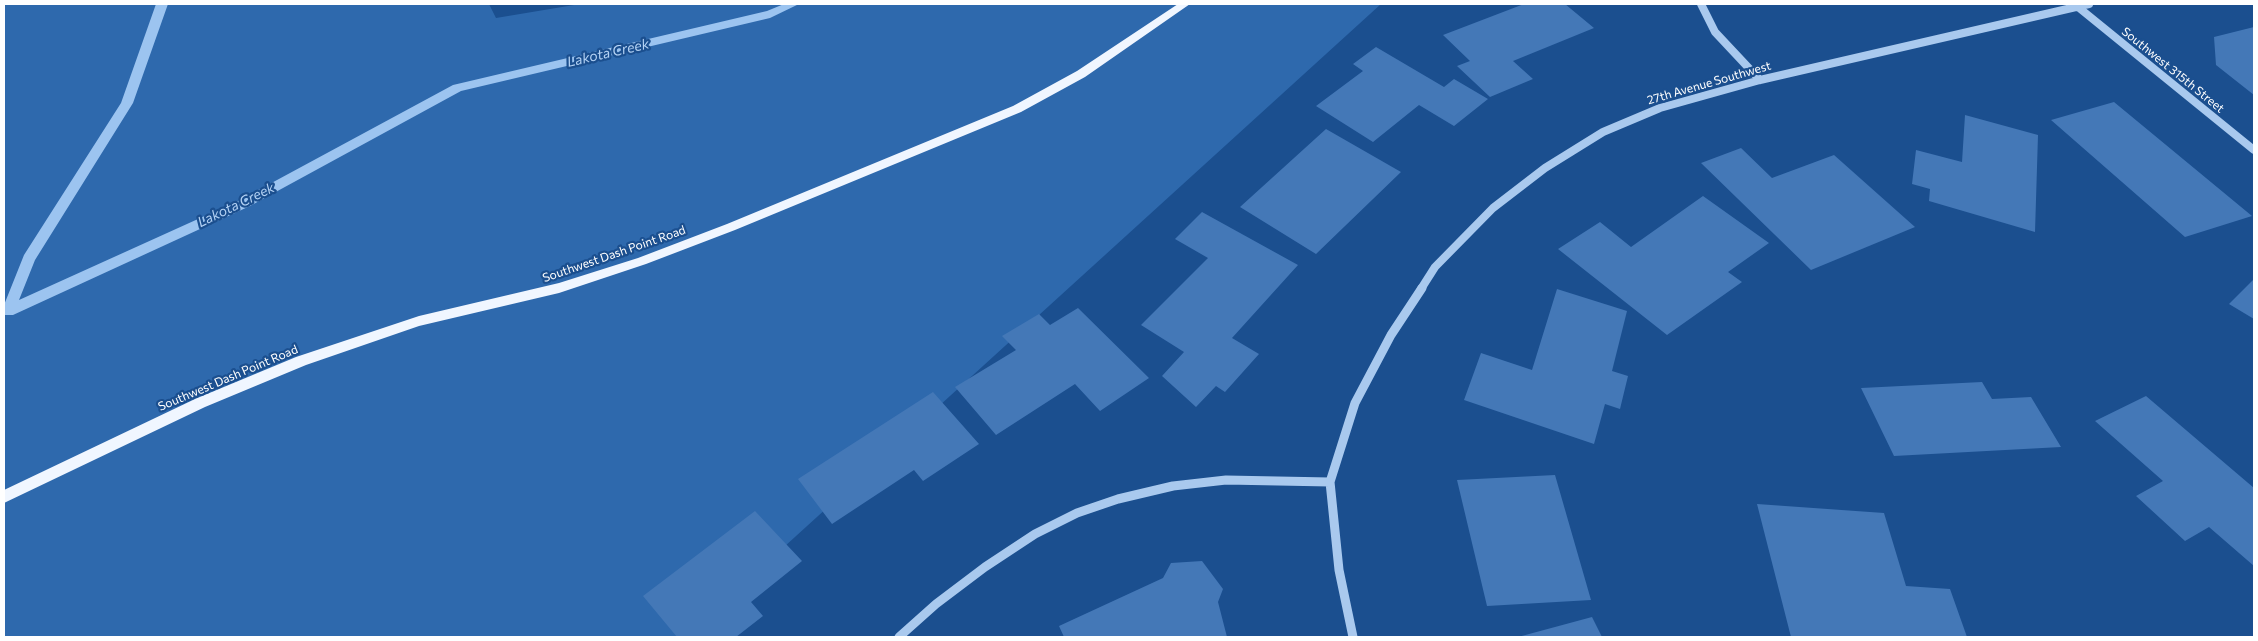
<!DOCTYPE html>
<html>
<head>
<meta charset="utf-8">
<style>
  body { margin:0 }
  #map { position:relative; width:2258px; height:641px; overflow:hidden; background:#1b4f8f; font-family:Commissioner,sans-serif }
  canvas { display:block }
  .frame { position:absolute; inset:0; border:5px solid #fff; pointer-events:none }
</style>
</head>
<body>
<div id="map">
<canvas width="2258" height="641"></canvas>
<div class="frame"></div>
</div>
<script>
const context = document.querySelector('canvas').getContext('2d');
context.lineJoin = 'round';
function fill(path, color) { context.fillStyle = color; context.fill(path, 'evenodd'); }
const toPath = rows => new Path2D(rows.map(r => 'M' + r).join(''));
function trace(path, color, width, dash) { context.strokeStyle = color; context.lineWidth = width; context.lineCap = dash ? 'butt' : 'round'; context.setLineDash(dash || []); context.stroke(path); }
function write(font, color, halo, rows, align = 'center') {
  context.font = font + ' Commissioner,sans-serif'; context.lineWidth = 4.5; context.setLineDash([]); context.textBaseline = 'middle'; context.strokeStyle = halo; context.fillStyle = color; for (const [text, x, y, turn = 0] of rows) {
    context.save(); context.translate(x, y); context.rotate((+turn || 0) * Math.PI / 180); context.textAlign = isNaN(turn) ? turn : align; if (halo) context.strokeText(text, 0, 0); context.fillText(text, 0, 0); context.restore();
  }
}
fill(toPath([
  [4,4,489,4,496,18,580,4,1381,4,685,637,4,637]
]), '#2e69ad');
fill(toPath([
  [156,4,168,4,133,103,35,260,19,300,240,200,453,85,767,11,784,4,799,4,770,18,461,91,250,206,13,315,4,315,4,305,24,255,121,103,156,4]
]), '#9cc4f0');
fill(toPath([
  [1524,4,1565,4,1594,28,1513,61,1533,79,1490,97,1457,66,1470,61,1443,35],
  [2254,27,2254,95,2216,65,2214,37],
  [1376,47,1444,87,1454,79,1488,99,1454,126,1419,105,1373,142,1316,106,1363,71,1353,64],
  [2114,102,2252,216,2185,237,2051,120],
  [1965,115,2038,135,2035,232,1929,201,1930,189,1912,184,1916,150,1962,162],
  [1326,129,1401,172,1316,254,1240,207],
  [1741,148,1772,178,1834,155,1915,227,1811,270,1701,163],
  [1703,196,1769,243,1728,272,1742,282,1667,335,1558,249,1600,222,1631,247],
  [1202,212,1298,265,1232,338,1259,354,1225,392,1216,386,1196,407,1162,376,1184,352,1141,325,1208,258,1175,239],
  [2254,279,2254,319,2229,304],
  [1557,289,1627,311,1612,371,1628,376,1620,409,1605,404,1594,444,1464,400,1481,353,1532,370],
  [1078,308,1149,378,1100,411,1075,384,996,435,955,387,1016,350,1002,336,1039,314,1050,325],
  [1982,382,1992,399,2031,397,2061,447,1894,456,1861,388],
  [933,392,979,444,923,481,914,470,832,524,798,479],
  [2146,396,2254,488,2254,566,2209,527,2185,541,2136,496,2163,481,2095,421],
  [1555,475,1591,600,1487,606,1457,480],
  [1757,504,1884,513,1906,586,1950,589,1967,637,1791,637],
  [755,511,802,561,751,602,763,616,736,637,677,637,643,596],
  [1202,561,1223,589,1218,602,1227,637,1064,637,1059,626,1163,578,1171,563],
  [1592,617,1602,637,1518,637]
]), '#4478b7');
trace(toPath([
  [1701,4,1715,32,1760,80],
  [2078,7,2254,150],
  [1421,289,1435,267,1493,208,1545,168,1603,132,1660,108,1760,80,2089,4]
]), '#a9c9ee', 8);
trace(toPath([
  [1330,482,1339,570,1353,637],
  [899,637,936,604,985,567,1035,534,1077,513,1118,499,1173,486,1226,480,1330,482,1355,403,1391,335,1422,288]
]), '#a9c9ee', 9);
fill(toPath([
  [1178,4,1190,4,1085,77,1021,112,735,230,646,264,559,293,419,326,306,365,205,407,4,503,4,490,195,399,296,357,419,316,559,283,638,258,727,224,1013,106,1077,71,1178,4]
]), '#f0f6ff');
write('12px', '#fff', '#1b4f8f', [
  ["Southwest 315th Street",2173,70,39],
  ["27th Avenue Southwest",1709,83,-16],
  ["Southwest Dash Point Road",614,254,-19],
  ["Southwest Dash Point Road",228,378,-23]
]);
write('italic 14px', '#b5d3f5', '#1b4f8f', [
  ["Lakota Creek",608,53,-13],
  ["Lakota Creek",236,205,-26]
]);
</script>
</body>
</html>
